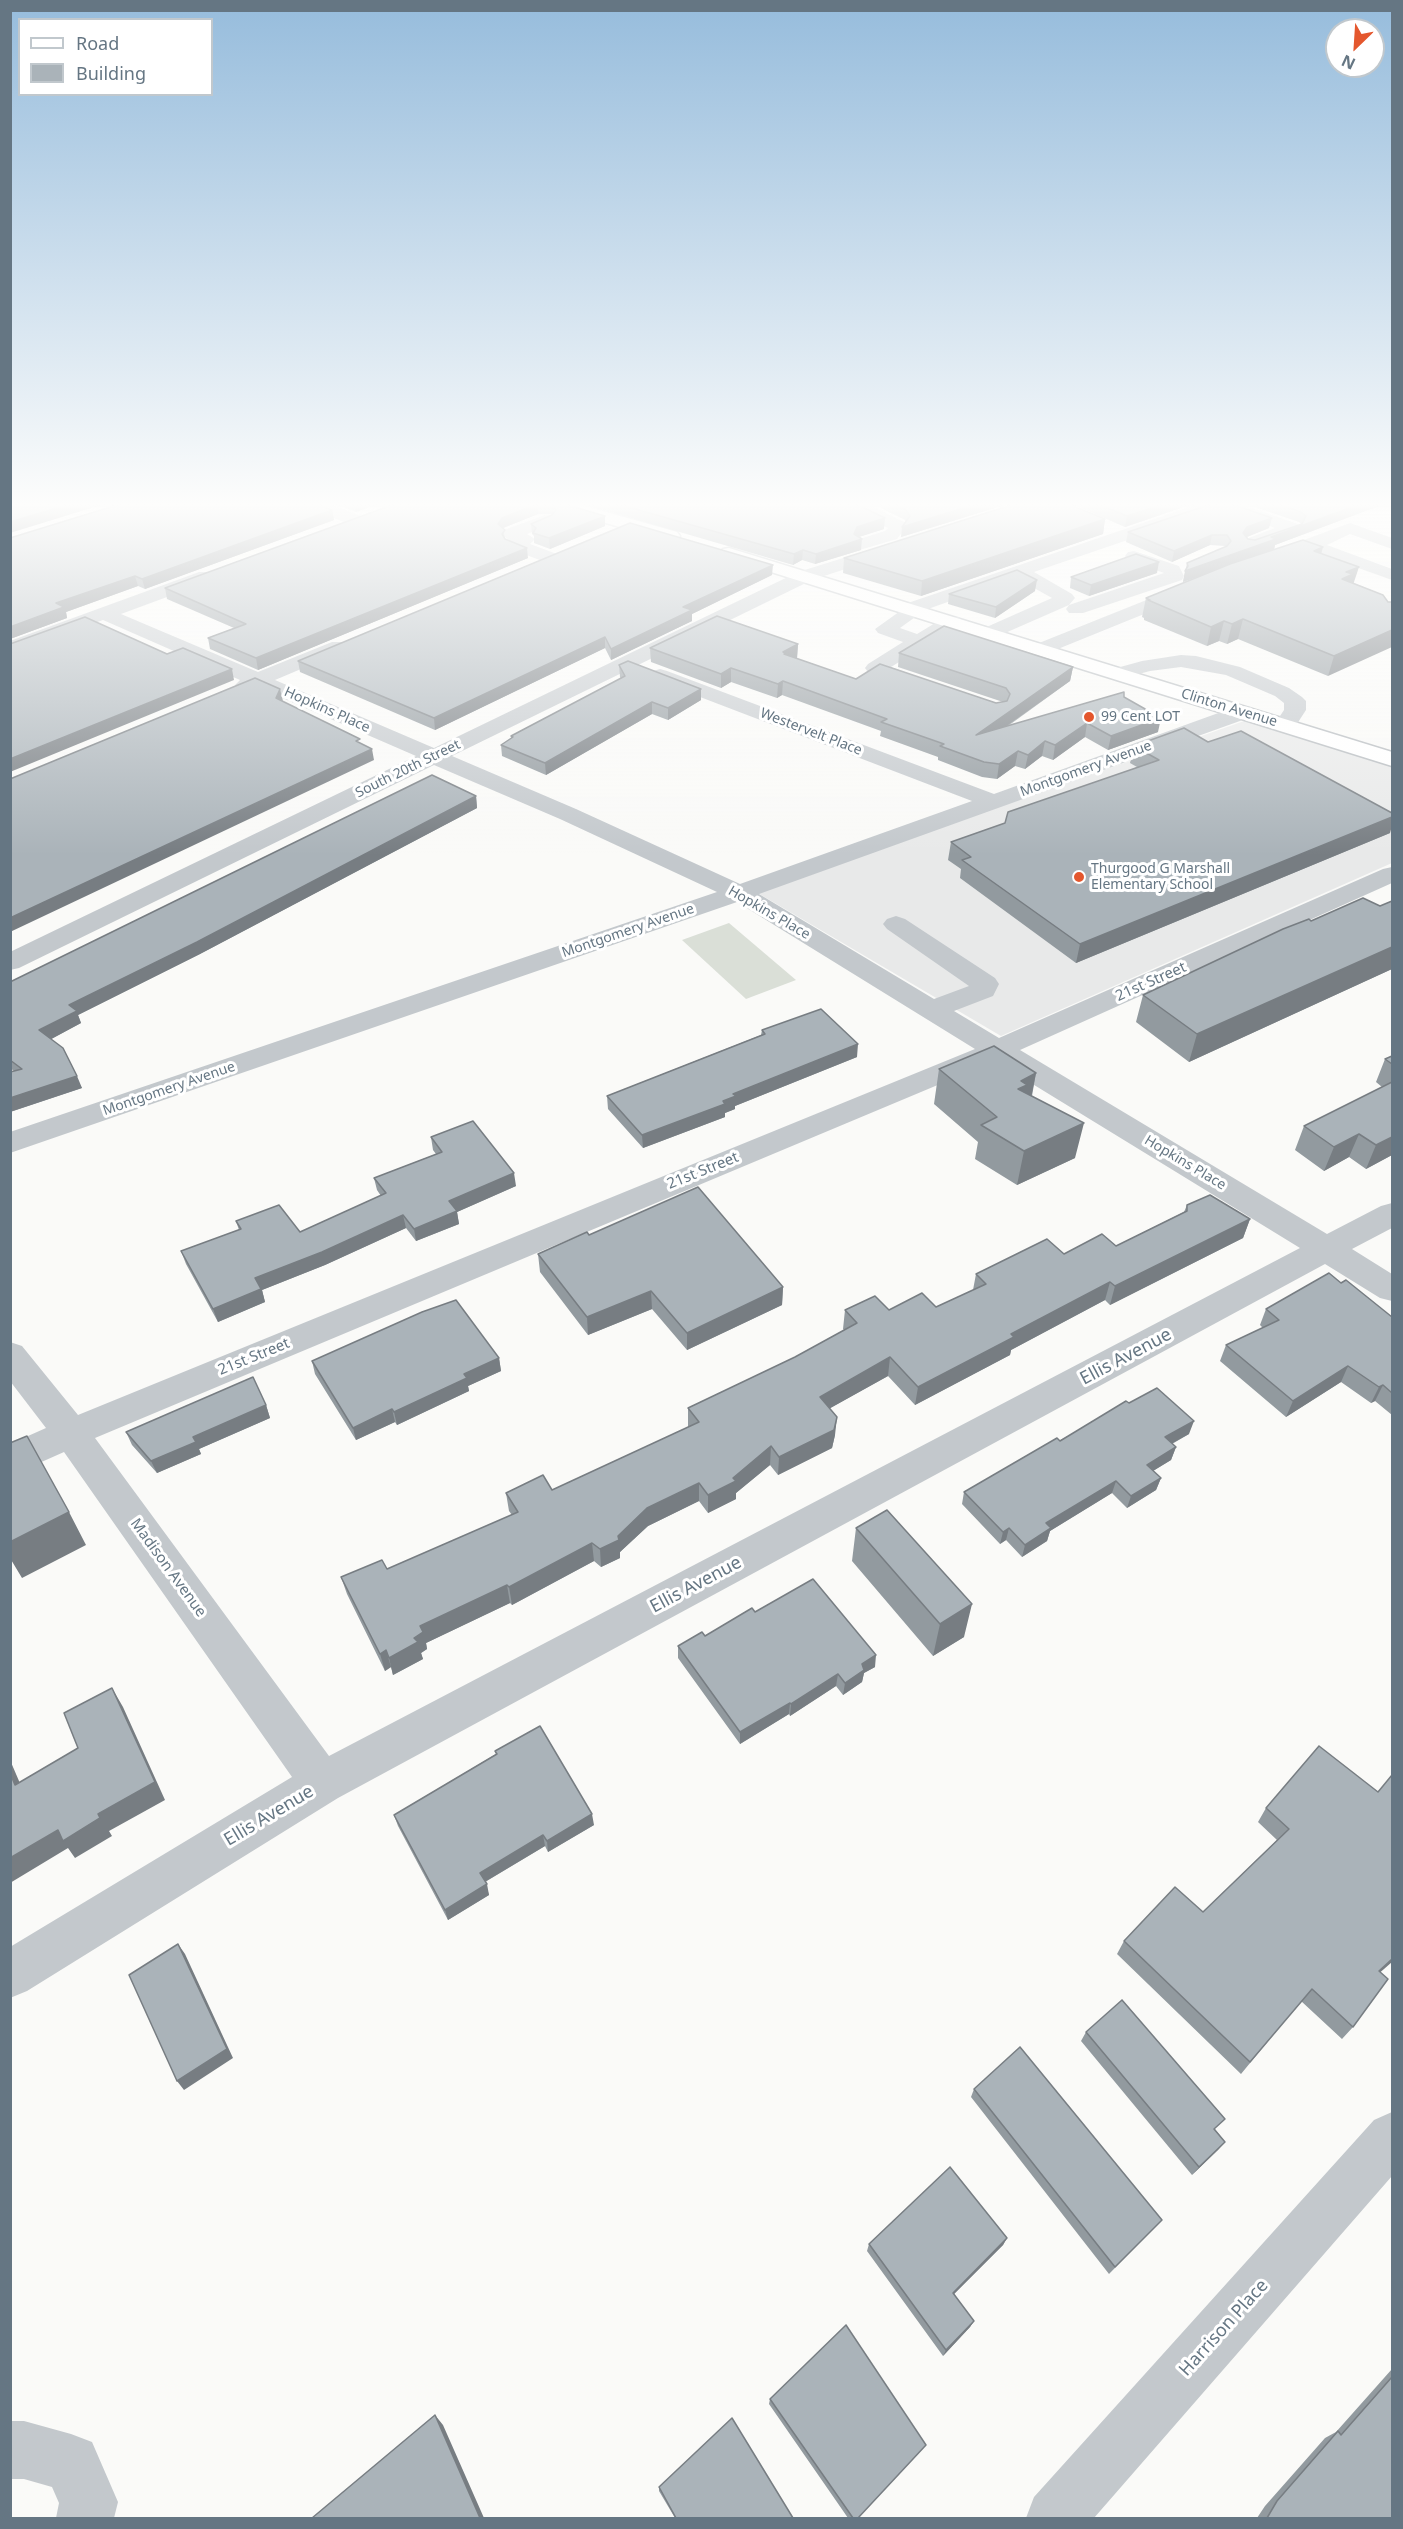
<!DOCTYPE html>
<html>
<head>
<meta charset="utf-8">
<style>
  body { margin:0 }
  #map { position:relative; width:1403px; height:2529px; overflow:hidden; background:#fafaf8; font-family:"Noto Sans",sans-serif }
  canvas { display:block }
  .frame { position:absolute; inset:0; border:12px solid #657683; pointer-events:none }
  .legend { position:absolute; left:18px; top:18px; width:195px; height:78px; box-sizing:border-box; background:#fff; border:2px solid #c1c8cd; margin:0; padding:8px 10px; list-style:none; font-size:18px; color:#657683 }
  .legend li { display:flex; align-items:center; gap:12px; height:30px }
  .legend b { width:30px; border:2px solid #c1c8cd }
  .north { position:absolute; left:1325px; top:18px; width:60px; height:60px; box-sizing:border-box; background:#fff; border:2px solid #c1c8cd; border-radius:50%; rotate:205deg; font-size:16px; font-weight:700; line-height:24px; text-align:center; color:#657683 }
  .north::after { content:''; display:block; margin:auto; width:21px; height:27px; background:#e4572e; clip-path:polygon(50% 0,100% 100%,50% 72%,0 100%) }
</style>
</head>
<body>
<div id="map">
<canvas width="1403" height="2529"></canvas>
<div class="frame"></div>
<ul class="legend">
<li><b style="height:8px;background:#fff"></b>Road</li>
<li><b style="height:16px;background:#aab3b9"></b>Building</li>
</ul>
<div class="north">N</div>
</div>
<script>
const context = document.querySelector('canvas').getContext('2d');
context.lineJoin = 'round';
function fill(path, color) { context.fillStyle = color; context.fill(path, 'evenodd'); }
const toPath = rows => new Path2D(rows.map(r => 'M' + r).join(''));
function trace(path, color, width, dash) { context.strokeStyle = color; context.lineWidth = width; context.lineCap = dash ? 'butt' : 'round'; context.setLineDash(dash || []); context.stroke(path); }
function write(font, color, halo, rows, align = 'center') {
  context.font = font + ' "Noto Sans",sans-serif'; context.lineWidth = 6; context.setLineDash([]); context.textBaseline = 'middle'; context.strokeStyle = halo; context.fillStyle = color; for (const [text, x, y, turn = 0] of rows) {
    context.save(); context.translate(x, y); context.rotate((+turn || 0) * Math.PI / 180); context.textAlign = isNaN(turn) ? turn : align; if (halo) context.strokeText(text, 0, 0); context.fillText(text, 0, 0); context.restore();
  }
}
fill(toPath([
  [1247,720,1392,766,1392,863,1001,1036,756,892]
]), '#e8e9e9');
fill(toPath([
  [729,923,796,980,746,999,682,940]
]), '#dadfd7');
const major = toPath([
  [541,501,567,501,677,532,680,536,677,540,665,540,543,505,541,501],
  [729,548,1392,752,1392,766,723,557,720,553,723,549,729,548]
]);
trace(major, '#b5babe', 3);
fill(toPath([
  [299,501,322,501,361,516,364,520,361,524,355,525,349,524,301,505,299,501],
  [841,501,862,501,904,522,907,526,897,539,856,551,850,550,847,546,850,542,885,531,888,528,843,505,841,501],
  [1207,501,1231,501,1298,524,1301,528,1298,532,1258,547,1246,547,1243,543,1246,539,1275,528,1221,508,1034,572,1072,594,1075,598,1069,605,996,637,989,639,982,637,979,633,982,629,1052,598,1016,578,925,610,900,628,917,634,945,617,959,617,962,621,959,625,891,667,916,676,919,680,916,684,909,686,902,684,868,672,865,668,868,664,903,642,878,633,875,629,903,609,905,604,1207,501],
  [545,515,551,516,554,520,551,524,527,534,535,539,530,544,557,554,560,558,557,562,545,562,508,548,505,544,509,540,501,534,504,530,545,515],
  [1350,523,1392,538,1392,549,1350,534,1327,545,1392,569,1392,580,1316,553,1310,552,1280,560,1274,559,1271,555,1274,551,1350,523],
  [885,545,891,546,894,550,891,554,812,580,452,756,576,809,740,884,972,801,653,679,650,675,653,671,660,669,667,671,994,794,1235,707,1243,706,1251,707,1254,712,1251,717,759,894,934,999,969,986,887,929,883,924,887,919,896,916,905,919,995,978,999,984,993,996,954,1011,999,1038,1383,869,1392,867,1392,883,1020,1050,1327,1234,1381,1206,1392,1203,1392,1228,1352,1249,1392,1274,1392,1301,1380,1298,1325,1264,338,1798,27,1991,10,1998,10,1947,292,1777,64,1452,10,1476,10,1444,46,1428,10,1381,10,1342,22,1346,78,1415,975,1049,737,902,10,1153,10,1132,717,892,560,819,434,765,19,968,10,970,10,952,416,756,257,687,245,691,238,689,235,685,240,680,103,620,10,654,10,641,199,572,213,572,215,576,213,580,121,614,258,672,332,642,346,642,349,646,346,650,275,680,434,748,798,572,885,545],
  [995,1061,1300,1248,329,1756,95,1438,995,1061],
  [1134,551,1179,566,1184,576,1182,580,1083,613,1069,613,1066,609,1069,605,1164,573,1128,560,1125,556,1128,552,1134,551],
  [1184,585,1191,587,1193,591,1191,595,1048,653,1034,653,1031,649,1034,645,1184,585],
  [1181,655,1196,656,1240,667,1289,688,1302,697,1306,701,1306,710,1293,730,1285,732,1277,730,1274,725,1284,710,1284,703,1275,696,1226,675,1181,667,1150,671,1120,679,1113,677,1110,673,1113,669,1142,661,1181,655],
  [1392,2112,1392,2176,1094,2518,1026,2518,1034,2497,1374,2120,1392,2112],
  [10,2421,24,2421,71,2434,92,2442,118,2502,114,2518,56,2518,59,2503,52,2487,24,2479,10,2479,10,2421]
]), '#c3c8cc');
fill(major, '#fff');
fill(toPath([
  [328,501,386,501,356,512],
  [403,501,554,501,605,516,605,526,550,549,534,543,534,536,532,534,531,524,552,515,551,514,538,514,503,528,505,539,528,558,258,670,210,649,208,638,234,628,167,599,165,588],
  [573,501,850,501,884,529,858,537,861,550,815,564,802,560,793,565],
  [867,501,1017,501,901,537,906,522,905,520],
  [1065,501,1201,501,1125,527],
  [1237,501,1392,501,1275,545,1274,550,1321,553,1354,583,1383,595,1328,676,1238,639,1227,644,1219,641,1207,646,1144,620,1144,618,1142,617,1146,598,1213,571,1183,582,1187,563,1225,547,1225,546,1210,545,1172,562,1126,542,1128,532,1269,528,1247,537,1248,539,1255,540,1301,524,1299,522],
  [332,510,334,520,145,589,138,586,66,612,67,618,10,639,10,538],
  [1105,519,1103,534,921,596,843,573,844,558],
  [1157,573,1089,596,1070,588,1071,577],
  [772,575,692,614,692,621,611,660,605,648,435,730,300,672,298,661],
  [1035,591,995,618,948,604,949,594],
  [798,644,797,658,796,658,856,679,996,703,1003,702,898,667,899,653,1073,667,1070,681,1008,726,1124,697,1158,732,1108,750,1085,737,1053,760,1042,756,1025,769,1015,766,997,779,982,777,938,760,938,757,880,736,881,731,782,695,777,698,731,682,721,688,651,662,650,648],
  [619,665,701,700,668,720,652,714,546,775,502,756,501,745,511,738,511,736,621,679,620,677],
  [1208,742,1390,833,1076,963,960,878,961,869,948,860,951,842,1005,823,1137,767,1130,763,1134,746],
  [476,796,477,808,200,954,78,1015,81,1023,51,1039,82,1088,10,1112,10,1072,14,1071,10,1068,10,982],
  [1392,901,1392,969,1189,1062,1136,1022,1143,995,1311,921,1380,906],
  [762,1030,857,1057,735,1106,735,1109,725,1113,725,1117,643,1148,608,1109,607,1096,761,1035],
  [1392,1056,1392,1155,1366,1169,1349,1157,1324,1171,1295,1150,1304,1126,1382,1087,1376,1082,1385,1059],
  [939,1069,1036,1073,1032,1096,1075,1158,1017,1185,975,1159,978,1142,934,1104],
  [431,1137,516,1186,457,1212,459,1224,416,1241,406,1228,325,1265,262,1290,265,1302,218,1322,186,1264,181,1251,239,1230,236,1221,300,1232,381,1196,377,1190,374,1178,436,1154,433,1150],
  [1187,1205,1250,1219,1243,1238,1110,1305,1105,1300,1011,1350,1010,1355,915,1405,888,1376,830,1408,835,1435,832,1448,778,1475,770,1465,736,1493,736,1499,708,1513,699,1501,648,1526,620,1552,620,1558,601,1567,594,1561,512,1605,510,1603,426,1643,427,1649,421,1653,423,1659,393,1675,391,1667,385,1671,347,1594,341,1577,387,1569,512,1515,509,1511,506,1493,552,1490,688,1427,688,1408,795,1357,844,1330,843,1329,845,1310,889,1310,936,1307,973,1290,976,1274,1064,1254,1116,1246,1184,1212],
  [589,1235,783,1287,782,1305,687,1350,652,1309,588,1335,540,1272,538,1254],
  [1341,1283,1392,1317,1392,1415,1375,1401,1371,1403,1341,1382,1286,1417,1220,1361,1226,1345,1263,1328,1260,1325,1266,1309],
  [499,1358,501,1371,468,1386,469,1391,397,1425,395,1422,356,1440,315,1374,312,1361],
  [1129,1403,1189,1434,1172,1444,1176,1447,1171,1460,1153,1471,1161,1478,1156,1490,1127,1508,1112,1493,1050,1531,1047,1541,1022,1557,1006,1540,1000,1544,962,1504,964,1492],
  [266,1405,270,1418,199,1449,201,1454,157,1473,132,1445,126,1432],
  [856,1528,964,1637,933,1656,852,1561],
  [755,1612,875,1667,864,1673,862,1682,843,1695,836,1686,790,1716,789,1714,740,1744,678,1658,678,1646,705,1636],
  [495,1751,594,1825,548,1852,545,1846,485,1882,489,1895,448,1920,398,1826,394,1815,496,1754],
  [1378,1792,1380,1972,1353,2027,1342,2039,1301,2001,1241,2074,1117,1954,1124,1941,1203,1912,1277,1840,1258,1822,1266,1808],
  [1086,2032,1215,2129,1225,2142,1192,2175,1081,2041],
  [974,2089,1162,2220,1109,2274,971,2097],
  [1007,2238,1003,2245,954,2294,974,2321,970,2327,943,2356,867,2251,869,2244],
  [1392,2369,1392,2518,1257,2518,1265,2506,1325,2438,1336,2432],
  [770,2399,926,2445,858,2518,848,2518,769,2404],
  [659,2487,793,2518,675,2518,659,2491]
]), '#929a9f');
fill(toPath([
  [80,501,114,501,10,533,10,522],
  [357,501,386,501,356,512,354,502],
  [986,501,1017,501,901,537,902,527],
  [1173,501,1201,501,1125,527,1127,516],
  [1368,501,1392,501,1275,545,1274,550,1183,582,1185,571,1271,537],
  [537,504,538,514,503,528,499,534,498,524,502,518],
  [332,510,334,520,145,589,142,579],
  [605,516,605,526,550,549,549,538],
  [885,518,884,529,856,538,862,539,861,550,815,564,816,554,854,534,857,527],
  [1272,518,1269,528,1244,538,1243,533,1247,527],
  [1105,519,1103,534,921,596,922,581],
  [1212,535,1210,545,1172,562,1174,551],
  [1323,547,1318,566,1314,551],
  [527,548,528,558,258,670,256,658],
  [803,550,802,560,793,565,794,554],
  [1159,562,1157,573,1089,596,1091,585],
  [773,565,772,575,692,614,692,621,611,660,611,649,683,607],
  [1359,567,1353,585,1342,579,1346,572],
  [135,576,138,586,66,612,67,618,10,639,10,627,56,603],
  [1037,580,1035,591,995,618,996,607],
  [1243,619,1238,639,1227,644,1232,624],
  [1224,621,1219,641,1207,646,1211,627],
  [1392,630,1392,647,1328,676,1334,656],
  [605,637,605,648,435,730,434,718],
  [798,644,797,658,785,665,783,652],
  [1073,667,1070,681,974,749,976,735],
  [731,668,731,682,721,688,721,674],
  [232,669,234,680,10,772,10,759],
  [783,681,782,695,777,698,778,684],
  [280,689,283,701,276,698],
  [701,689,701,700,668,720,668,708],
  [652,702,652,714,546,775,545,763],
  [1161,718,1158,732,1108,750,1111,736],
  [1087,723,1085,737,1053,760,1055,745],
  [1045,741,1042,756,1025,769,1028,755],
  [372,749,374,760,10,932,10,918],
  [1018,751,1015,766,997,779,999,764],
  [476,796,477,808,200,954,78,1015,81,1023,44,1043,39,1030,69,1005],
  [1392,817,1392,826,1390,833,1076,963,1080,944],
  [1392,947,1392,969,1189,1062,1197,1034],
  [858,1044,857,1057,735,1106,735,1109,725,1113,725,1117,643,1148,642,1135,723,1101,733,1094],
  [1036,1073,1029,1108,1018,1089,1021,1081],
  [77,1076,82,1088,10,1112,10,1098],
  [1084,1123,1075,1158,1017,1185,1024,1151],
  [1359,1134,1349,1157,1324,1171,1334,1147],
  [1392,1137,1392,1155,1366,1169,1376,1145],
  [514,1173,516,1186,457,1212,459,1224,416,1241,414,1229,449,1201],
  [403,1215,406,1228,325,1265,262,1290,265,1302,218,1322,213,1309,255,1278],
  [1250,1219,1243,1238,1110,1305,1115,1286],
  [1110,1282,1105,1300,1011,1350,1010,1355,915,1405,918,1387,1011,1334],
  [783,1287,782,1305,687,1350,687,1333],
  [651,1291,652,1309,588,1335,587,1317],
  [890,1357,888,1376,818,1415,820,1397],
  [499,1358,501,1371,468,1386,469,1391,397,1425,394,1412,464,1374],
  [1348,1366,1341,1382,1286,1417,1293,1401],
  [1383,1385,1375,1401,1371,1403,1379,1387],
  [266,1405,270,1418,199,1449,201,1454,157,1473,151,1461,193,1437],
  [392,1409,395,1422,356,1440,353,1428],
  [837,1417,835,1435,832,1448,778,1475,779,1457],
  [1194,1421,1189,1434,1160,1450,1165,1437],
  [771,1446,770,1465,736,1493,736,1499,708,1513,708,1495,733,1478],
  [1176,1447,1171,1460,1143,1477,1147,1465],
  [1161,1478,1156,1490,1127,1508,1131,1496],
  [1116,1481,1112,1493,1050,1531,1047,1541,1022,1557,1025,1545,1046,1523],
  [699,1483,699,1501,648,1526,620,1552,620,1558,601,1567,600,1549,618,1536,647,1508],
  [69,1512,86,1545,22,1578,10,1558,10,1542],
  [1009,1528,1006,1540,1000,1544,1003,1532],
  [592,1543,594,1561,512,1605,509,1587],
  [507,1585,510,1603,426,1643,427,1649,421,1653,423,1659,393,1675,389,1658,414,1638,420,1626],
  [972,1604,964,1637,933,1656,940,1624],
  [386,1650,391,1667,385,1671,380,1654],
  [876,1655,875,1667,864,1673,862,1682,843,1695,845,1683,862,1664],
  [838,1674,836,1686,790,1716,791,1704],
  [112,1688,123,1707,165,1800,109,1831,112,1836,75,1858,68,1848,10,1883,10,1858,58,1830,98,1814],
  [790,1703,789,1714,740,1744,740,1732],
  [10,1760,28,1802,15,1785,10,1773],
  [592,1814,594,1825,548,1852,547,1841],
  [543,1835,545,1846,483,1883,480,1873],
  [487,1884,489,1895,448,1920,445,1910],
  [178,1944,185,1954,233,2058,184,2090,177,2081],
  [1392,1959,1392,1962,1368,1983,1379,1971],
  [1225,2142,1218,2150,1192,2175,1199,2167],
  [1007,2238,1003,2245,949,2299,953,2293],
  [974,2321,970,2327,943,2356,946,2350],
  [435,2415,443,2425,484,2518,480,2518]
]), '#777d82');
const building = toPath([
  [10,501,80,501,10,522,10,501],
  [130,501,308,501,332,510,142,579,135,576,56,603,64,607,10,627,10,538,130,501],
  [403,501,554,501,605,516,549,538,533,533,536,528,531,524,552,515,556,510,551,504,537,504,502,518,498,524,505,530,502,534,505,539,527,548,256,658,208,638,246,624,165,588,403,501],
  [607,501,850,501,885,518,857,527,854,534,862,539,816,554,803,550,794,554,607,501],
  [887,501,986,501,902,527,910,516,906,510,887,501],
  [1024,501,1061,501,1105,519,922,581,844,558,1024,501],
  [1090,501,1173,501,1127,516,1090,501],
  [1220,501,1223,501,1272,518,1247,527,1243,533,1248,539,1255,540,1302,524,1306,516,1301,512,1269,501,1368,501,1271,537,1276,539,1185,571,1188,566,1187,563,1227,546,1231,541,1227,535,1212,535,1174,551,1128,532,1220,501],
  [630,523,773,565,683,607,692,610,611,649,605,637,434,718,298,661,630,523],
  [1303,540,1323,547,1314,551,1359,567,1346,572,1353,574,1342,579,1383,595,1388,602,1392,602,1392,630,1334,656,1243,619,1232,624,1224,621,1211,627,1148,600,1150,600,1146,598,1230,564,1303,540],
  [1136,554,1159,562,1091,585,1071,577,1136,554],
  [1017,570,1037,580,996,607,949,594,1017,570],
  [717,616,798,644,783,652,785,653,784,654,856,679,880,664,996,703,1007,701,1010,694,1006,688,899,653,944,626,1073,667,976,735,1124,692,1124,697,1161,718,1111,736,1087,723,1055,745,1045,741,1028,755,1018,751,999,764,984,762,940,746,944,744,881,722,887,719,783,681,778,684,731,668,721,674,650,648,717,616],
  [85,617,167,654,183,648,232,669,10,759,10,644,85,617],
  [628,661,701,689,668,708,652,702,545,763,501,745,513,737,511,736,625,676,619,665,628,661],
  [255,678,280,689,276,698,360,739,356,741,372,749,10,918,10,779,255,678],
  [1184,728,1208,742,1241,731,1392,813,1392,817,1080,944,962,860,971,857,951,842,1005,823,1008,812,1159,760,1134,746,1184,728],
  [432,775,476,796,197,942,69,1005,77,1011,39,1030,63,1048,77,1076,10,1098,10,1072,22,1069,10,1060,10,982,432,775],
  [1363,898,1380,906,1392,901,1392,947,1197,1034,1143,995,1283,929,1309,919,1311,921,1363,898],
  [821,1009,858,1044,733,1094,736,1096,723,1101,725,1104,642,1135,607,1096,765,1034,762,1030,821,1009],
  [994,1046,1036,1073,1021,1081,1027,1085,1018,1089,1084,1123,1024,1151,981,1125,997,1117,939,1069,994,1046],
  [1392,1056,1392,1064,1385,1059,1392,1056],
  [1392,1082,1392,1137,1376,1145,1359,1134,1334,1147,1304,1126,1392,1082],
  [473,1121,514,1173,449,1201,457,1211,414,1229,403,1215,322,1252,255,1278,261,1289,213,1309,181,1251,241,1229,236,1221,279,1205,300,1232,386,1193,374,1178,442,1152,431,1137,473,1121],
  [698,1187,783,1287,687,1333,651,1291,587,1317,538,1254,587,1232,589,1235,698,1187],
  [1210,1195,1250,1219,1115,1286,1110,1282,1011,1334,1014,1337,918,1387,890,1357,820,1397,837,1417,834,1430,779,1457,771,1446,733,1478,736,1481,708,1495,699,1483,647,1508,618,1536,619,1540,600,1549,592,1543,509,1587,507,1585,420,1626,423,1632,414,1638,418,1642,389,1658,386,1650,380,1654,341,1577,382,1560,387,1569,518,1512,506,1493,543,1475,552,1490,699,1422,688,1408,795,1357,857,1323,845,1310,875,1296,889,1310,922,1293,936,1307,986,1284,976,1274,1047,1239,1064,1254,1102,1234,1116,1246,1187,1211,1187,1205,1210,1195],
  [1329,1273,1341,1283,1346,1280,1392,1317,1392,1393,1383,1385,1379,1387,1348,1366,1293,1401,1226,1345,1279,1320,1266,1309,1329,1273],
  [456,1300,499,1358,464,1374,467,1378,394,1412,392,1409,353,1428,312,1361,422,1312,456,1300],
  [253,1377,266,1405,193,1437,196,1442,151,1461,126,1432,253,1377],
  [1157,1388,1194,1421,1165,1437,1176,1447,1147,1465,1161,1478,1131,1496,1116,1481,1046,1523,1051,1528,1025,1545,1009,1528,1003,1532,964,1492,1057,1438,1060,1441,1126,1401,1129,1403,1157,1388],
  [27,1436,69,1512,10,1542,10,1443,27,1436],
  [887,1510,972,1604,940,1624,856,1528,887,1510],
  [813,1579,876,1655,862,1664,864,1670,845,1683,838,1674,791,1704,790,1703,740,1732,678,1646,702,1632,705,1636,752,1608,755,1612,813,1579],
  [112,1688,155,1782,98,1814,100,1818,63,1841,58,1830,10,1858,10,1773,15,1785,78,1748,64,1713,112,1688],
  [540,1726,592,1814,547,1841,543,1835,480,1873,487,1884,445,1910,394,1815,497,1754,495,1751,540,1726],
  [1319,1746,1378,1792,1392,1775,1392,1959,1379,1971,1388,1979,1353,2027,1312,1989,1250,2062,1124,1941,1175,1887,1203,1912,1289,1829,1266,1808,1319,1746],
  [178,1944,227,2049,177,2081,129,1975,178,1944],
  [1122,2000,1225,2119,1214,2129,1225,2142,1199,2167,1086,2032,1122,2000],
  [1020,2047,1162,2220,1115,2267,974,2089,1020,2047],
  [950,2167,1007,2238,953,2293,974,2321,946,2350,869,2244,950,2167],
  [846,2325,926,2445,858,2518,853,2518,770,2399,846,2325],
  [1392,2377,1392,2518,1267,2518,1277,2501,1338,2431,1341,2435,1392,2377],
  [435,2415,480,2518,312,2518,435,2415],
  [732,2418,793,2518,676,2518,659,2487,732,2418]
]);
fill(building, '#aab3b9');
trace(building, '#777d82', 1.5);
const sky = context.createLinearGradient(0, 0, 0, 855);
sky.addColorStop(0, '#96bcdc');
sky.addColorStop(0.59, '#fdfdfc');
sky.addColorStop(1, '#fdfdfc00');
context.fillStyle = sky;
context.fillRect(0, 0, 1403, 855);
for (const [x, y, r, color] of [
  [1089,717,6,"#e4572e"],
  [1079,877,6,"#e4572e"]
]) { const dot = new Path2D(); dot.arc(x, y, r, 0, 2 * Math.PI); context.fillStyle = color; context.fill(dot); trace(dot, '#fff', 2); }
write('14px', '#657683', '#fff', [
  ["Clinton Avenue",1229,708,17],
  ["Hopkins Place",327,710,24],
  ["Westervelt Place",811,732,21],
  ["South 20th Street",408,769,-26],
  ["Montgomery Avenue",1086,769,-20],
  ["Hopkins Place",769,913,30],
  ["Montgomery Avenue",628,931,-19],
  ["Montgomery Avenue",169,1089,-19],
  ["Hopkins Place",1185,1163,31]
]);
write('14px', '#657683', '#fff', [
  ["99 Cent LOT",1101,717],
  ["Thurgood G Marshall",1091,869],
  ["Elementary School",1091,885]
], 'left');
write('15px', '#657683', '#fff', [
  ["21st Street",1151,982,-24],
  ["21st Street",703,1171,-22],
  ["21st Street",254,1357,-22],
  ["Madison Avenue",168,1568,54]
]);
write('18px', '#657683', '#fff', [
  ["Ellis Avenue",1126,1357,-28],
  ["Ellis Avenue",696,1585,-28],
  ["Ellis Avenue",269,1816,-31],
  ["Harrison Place",1224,2328,-48]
]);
</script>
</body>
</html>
